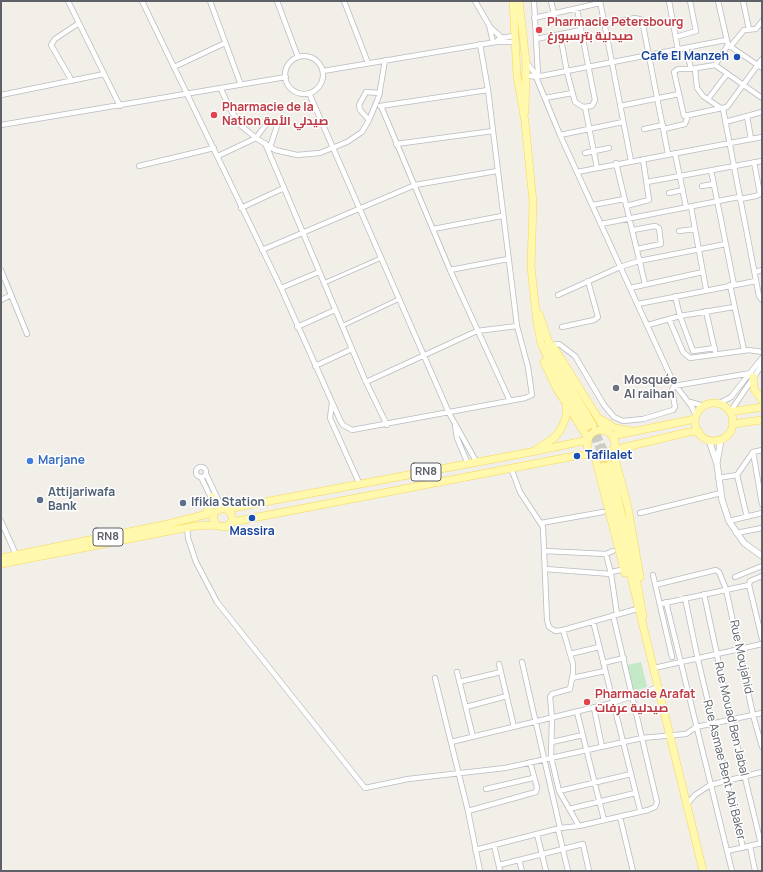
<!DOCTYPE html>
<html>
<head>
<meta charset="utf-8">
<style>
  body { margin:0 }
  #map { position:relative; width:763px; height:872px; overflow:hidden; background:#f1efe7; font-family:Manrope,sans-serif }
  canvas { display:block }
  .frame { position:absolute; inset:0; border:2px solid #5e6168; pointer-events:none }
</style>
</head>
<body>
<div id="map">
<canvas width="763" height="872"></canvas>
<div class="frame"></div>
</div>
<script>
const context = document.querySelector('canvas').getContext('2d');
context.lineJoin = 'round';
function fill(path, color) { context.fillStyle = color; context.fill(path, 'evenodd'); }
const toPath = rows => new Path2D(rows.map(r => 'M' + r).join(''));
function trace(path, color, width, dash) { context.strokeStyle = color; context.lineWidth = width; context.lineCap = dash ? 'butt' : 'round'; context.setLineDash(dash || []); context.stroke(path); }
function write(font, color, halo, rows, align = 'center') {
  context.font = font + ' Manrope,Cairo,sans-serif'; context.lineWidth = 3; context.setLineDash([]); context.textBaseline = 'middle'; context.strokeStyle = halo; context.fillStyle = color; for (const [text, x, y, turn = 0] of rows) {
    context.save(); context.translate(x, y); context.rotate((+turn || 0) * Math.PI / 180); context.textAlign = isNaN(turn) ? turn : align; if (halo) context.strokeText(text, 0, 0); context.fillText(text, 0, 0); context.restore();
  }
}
fill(toPath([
  [641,662,647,687,633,691,627,665]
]), '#c3e9c6');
trace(toPath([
  [593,425,610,464],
  [587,427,598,445,604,466]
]), '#ccccc7', 7, [7, 3.5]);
const pedestrian = toPath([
  [324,283,381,258],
  [342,326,399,299]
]);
const minor = toPath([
  [68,1,120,106],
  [142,1,281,288,340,420,343,425,352,430,525,398,532,395,528,367,517,326,488,90,480,44],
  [210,1,241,85],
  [277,1,298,57],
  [344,1,368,63],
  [475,1,489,25,493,42],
  [534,1,538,75],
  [551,1,554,14],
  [600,1,631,161],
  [669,1,678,50],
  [718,1,728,45,762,68],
  [743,1,749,29],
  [534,18,600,3],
  [605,24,635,18,642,20,668,154],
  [490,27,502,38],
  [560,34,567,72,575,102,583,107,592,106,595,100,577,9],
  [676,37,696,31,690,1],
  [536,39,581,30],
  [496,42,500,38,514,36],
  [728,45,715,65,762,98],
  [730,47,744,30,756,29,762,21],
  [686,48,691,69],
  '285 75a19 19 0 1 1 38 0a19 19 0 1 1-38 0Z',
  [526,62,534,72,560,135,673,382,692,407,696,416],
  [715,65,691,69,678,69,674,72,684,116,727,107,762,59],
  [174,67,225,43],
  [695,69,697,88,703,96,722,109],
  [323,71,496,42,514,42],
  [526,75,536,77,726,40],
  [72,81,51,45,55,39,79,23],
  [221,89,229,107,240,125,256,138,275,150,297,155,320,153,347,142,362,132,369,120,379,96,385,60],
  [309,93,449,413,477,463],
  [1,95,104,74],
  [545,98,572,93],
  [708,99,727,74],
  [380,106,488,90],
  [381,106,450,270,510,401],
  [620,106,679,94],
  [585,107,597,168],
  [723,109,759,296,762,300],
  [747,116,751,139],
  [369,120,360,110,359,105,366,92,380,93],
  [725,122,762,112],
  [1,125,286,77],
  [644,129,663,125],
  [664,129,685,124,688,116],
  [560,135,623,122],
  [265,143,366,382,387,425],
  [396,144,493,131],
  [585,153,609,148],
  [675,153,686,207],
  [218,156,256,138,269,120,277,126,270,147],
  [616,163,645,284],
  [139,166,214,148],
  [711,170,734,285],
  [577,172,762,137],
  [647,182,762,161],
  [702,186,714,184],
  [669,193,683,190],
  [740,199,756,196,760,194,754,162],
  [593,205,624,199],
  [626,206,649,200,643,159],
  [691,207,706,289],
  [241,208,284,188],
  [601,224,739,197],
  [433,229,502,216],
  [633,230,655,226,659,228,661,244,637,249],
  [679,231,695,229],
  [262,250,415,185,497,171],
  [1,270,27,334],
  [450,270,508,259],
  [755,272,762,270],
  [730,285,744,350],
  [281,288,319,272],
  [630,288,703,272],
  [558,295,620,267,639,261,726,244],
  [675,296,680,316,693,351,715,348],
  [1,300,11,295],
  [638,304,756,281],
  [706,311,715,351],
  [669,319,683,352,690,358,749,350,762,352],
  [648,325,680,316,734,307],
  [297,327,335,310],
  [562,327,594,320,598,317,588,281],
  [553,345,559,344,575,356,604,405,614,417,623,421,643,419,673,410,675,407,672,390,674,386,751,373],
  [315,366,352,349],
  [366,382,477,331,517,326],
  [690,402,704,406],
  [332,403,330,418,360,485],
  [718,404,731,397,762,358],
  [730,412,762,365],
  [455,426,457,438,468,464],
  [753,452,762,504],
  '196 472a5 5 0 1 1 10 0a5 5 0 1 1-10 0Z',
  [511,468,520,492,543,527,547,620,549,627,555,631,563,630,637,609],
  [206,474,222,508],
  [737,475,747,517],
  [201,477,217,510],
  [718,478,737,475,753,452,762,450],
  [640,513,721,493],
  [1,521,17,557],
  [729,521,762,513],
  [541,523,603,512],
  [187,527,188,538,196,562,217,602,365,788,408,779,505,768,642,738,686,734,696,727,762,713],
  [736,533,762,528],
  [545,551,606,554,613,551],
  [606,554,611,574,617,614],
  [545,569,611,574],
  [611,572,621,570],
  [653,575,672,657],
  [735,577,762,566],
  [655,585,716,570,719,572,726,589,753,715,762,747],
  [749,585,762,639],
  [749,585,750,581,762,576],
  [704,594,731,720,761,844],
  [685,598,698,660,743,848],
  [666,602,732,871],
  [660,604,749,585],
  [593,621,640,810],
  [563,630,573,664,573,673,570,689,552,694,550,697,552,718,551,757,559,791,579,826,648,810,655,807,657,802,613,615],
  [570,654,599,647],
  [522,662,560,828],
  [603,663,624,658],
  [499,664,514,727],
  [654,668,762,644],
  [457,672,473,737],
  [435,678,468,811,480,871],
  [572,678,605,671],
  [459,682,501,672],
  [466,707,507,696],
  [594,708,602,747],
  [577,712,604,820],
  [451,742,612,703,659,687],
  [552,742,583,735],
  [486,789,533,778],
  [559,791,631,774],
  [687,804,695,795,710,785,762,772],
  [569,809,635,793],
  [468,811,536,792,537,787,530,762],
  [620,817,633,871],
  [558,829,568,871],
  [537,834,546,871],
  [494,845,500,871],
  [750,846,755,871],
  [475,850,560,828,579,826],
  [727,851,762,843],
  [519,860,522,871],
  [499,865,583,844,589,871]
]);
const tertiary = toPath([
  [709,440,717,464,722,500,729,521,744,543,762,556],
  [717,462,721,439]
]);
const primary = toPath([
  [513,1,517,75,525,122,533,202,531,267,537,322,541,343,551,365,587,427],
  [519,1,526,62,525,112],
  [539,314,555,361,593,425],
  [553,346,606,431],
  [544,362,557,389,588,438],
  [753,377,754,389,762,400],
  '695 422a19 19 0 1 1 38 0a19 19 0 1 1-38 0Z',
  [730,412,762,407],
  [600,419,615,428,630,431],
  [732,424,762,420],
  '587 444a14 14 0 1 1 28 0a14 14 0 1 1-28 0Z',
  [612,436,695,419],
  [537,449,554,438,561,429,566,417,566,404],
  [613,450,689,432,699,432],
  [613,451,628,508,640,577],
  [595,457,625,573],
  [610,464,637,582,643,617],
  [604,466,703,871],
  [227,509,531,452,588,440],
  [205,515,210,506,212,497],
  [232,522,580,455,592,455],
  [1,558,168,524,215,512],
  [1,564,195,526,212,525,226,527,233,520,230,511,222,508,215,512,213,518,216,525]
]);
trace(pedestrian, '#b9bbc1', 5);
trace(minor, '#b9bbc1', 6);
trace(tertiary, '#b9bbc1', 7);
trace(primary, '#f7d859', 8);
trace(pedestrian, '#fff', 3.5);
trace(minor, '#fff', 4.5);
trace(tertiary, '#fff', 5.5);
trace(primary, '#fff8ad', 7);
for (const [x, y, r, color] of [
  [539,30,4,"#e0444e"],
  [737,57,4,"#1a4fb4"],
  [214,115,4,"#e0444e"],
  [616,388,4,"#6b7280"],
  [577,456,4,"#1a4fb4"],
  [30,461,4,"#3f7fe0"],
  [40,500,4,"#5c6f8a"],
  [183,503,4,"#5c6f8a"],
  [252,518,4,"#1a4fb4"],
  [587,702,4,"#e0444e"]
]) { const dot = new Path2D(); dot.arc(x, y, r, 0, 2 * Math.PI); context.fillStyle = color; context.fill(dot); trace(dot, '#fff', 1.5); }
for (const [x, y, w] of [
  [426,472,30],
  [108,537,30]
]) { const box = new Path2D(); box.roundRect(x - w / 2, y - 9, w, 18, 3); context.fillStyle = '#fff'; context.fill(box); trace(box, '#5e6168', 1); }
write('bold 11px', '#5e6168', null, [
  ["RN8",426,472],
  ["RN8",108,537]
]);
write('bold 12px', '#be3a42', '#fff', [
  ["Pharmacie Petersbourg",547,23],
  ["صيدلية بترسبورغ",547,37],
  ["Pharmacie de la",222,108],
  ["Nation صيدلي الأمة",222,122],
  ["Pharmacie Arafat",595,695],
  ["صيدلية عرفات",595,709]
], 'left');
write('bold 12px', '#164399', '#fff', [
  ["Cafe El Manzeh",729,57],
  ["Tafilalet",585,456,"left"],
  ["Massira",252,532,"center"]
], 'right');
write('bold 12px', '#5b616d', '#fff', [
  ["Mosquée",624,381],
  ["Al raihan",624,395]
], 'left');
write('bold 12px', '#366cbe', '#fff', [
  ["Marjane",38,461]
], 'left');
write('bold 12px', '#4e5e75', '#fff', [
  ["Attijariwafa",48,493],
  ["Bank",48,507],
  ["Ifikia Station",191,503]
], 'left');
write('12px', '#5e6168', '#fff', [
  ["Rue Moujahid",741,657,78],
  ["Rue Mouad Ben Jabal",731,719,77],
  ["Rue Asmae Bent Abi Baker",724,770,76]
]);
</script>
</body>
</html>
